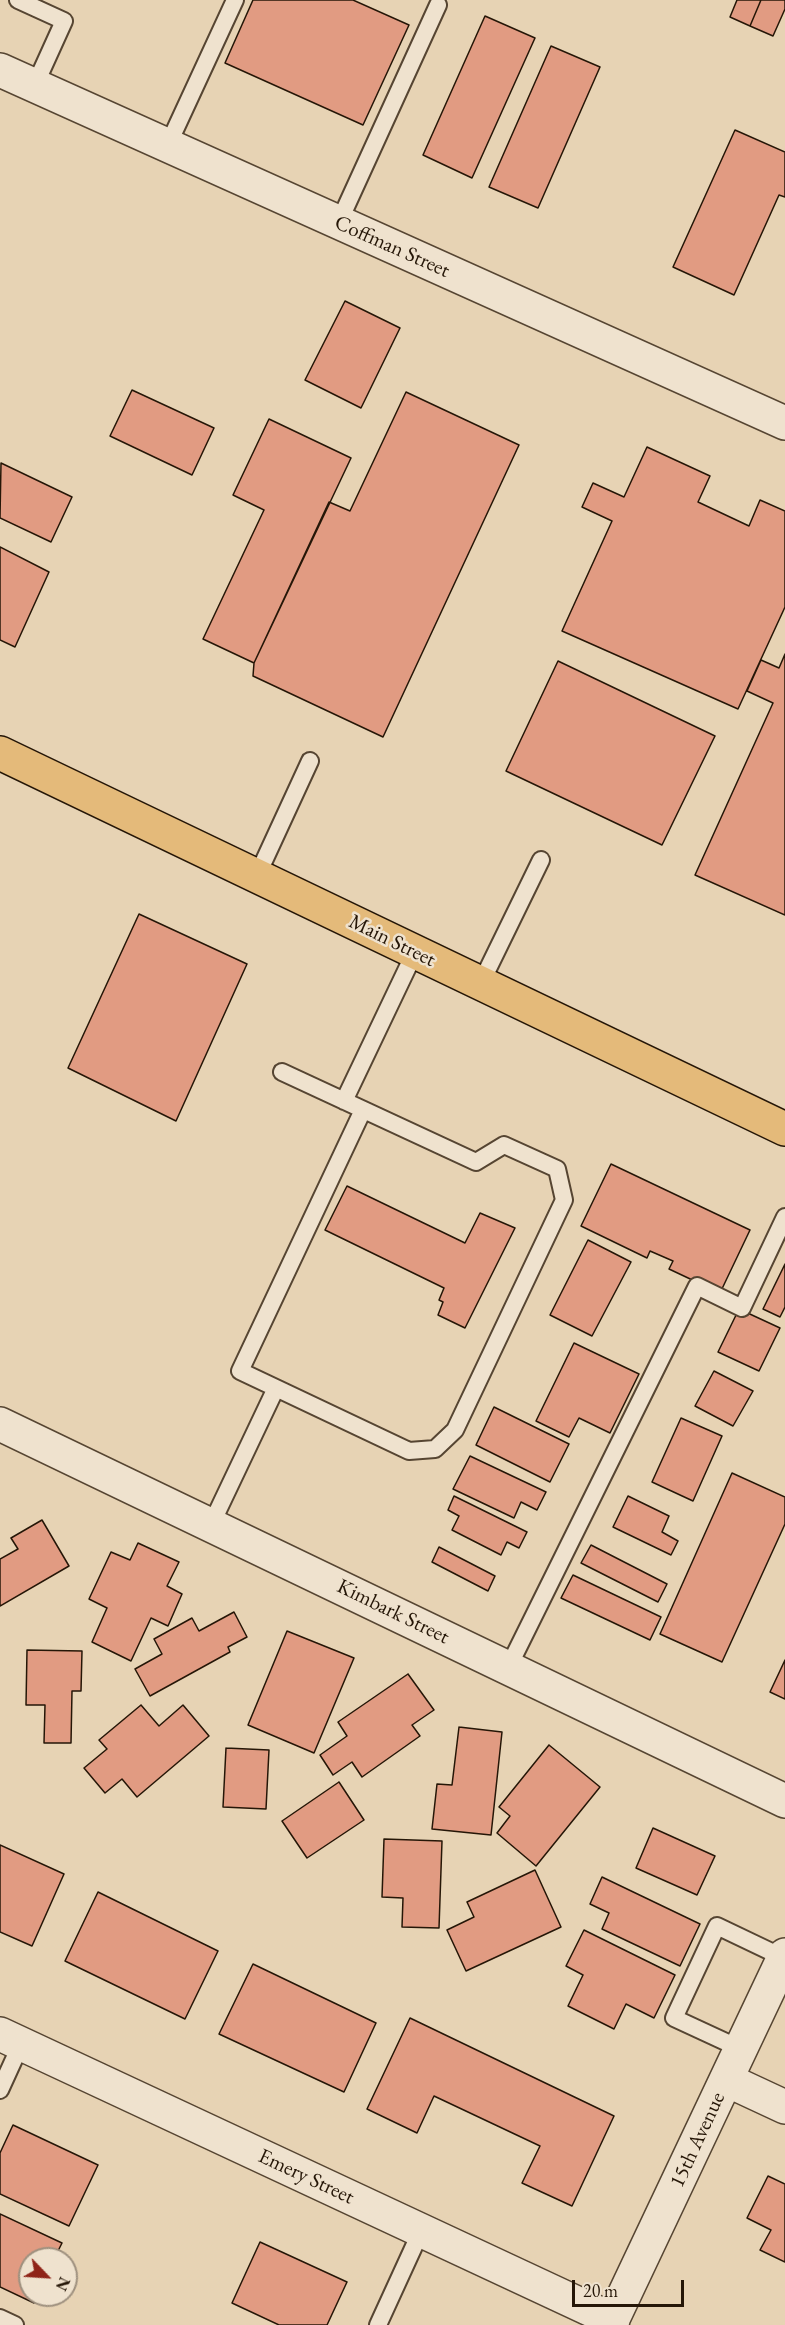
<!DOCTYPE html>
<html>
<head>
<meta charset="utf-8">
<style>
  body { margin:0 }
  #map { position:relative; width:785px; height:2325px; overflow:hidden; background:#e7d3b4; font-family:"EB Garamond",serif }
  canvas { display:block }
  .north { position:absolute; left:18px; top:2247px; width:60px; height:60px; box-sizing:border-box; background:#efe2ce; border:2px solid #9e907e; border-radius:50%; rotate:115deg; font-size:16px; font-weight:700; line-height:24px; text-align:center; color:#251607 }
  .north::after { content:''; display:block; margin:auto; width:21px; height:27px; background:#8f2418; clip-path:polygon(50% 0,100% 100%,50% 72%,0 100%) }
  .scale { position:absolute; left:572px; top:2280px; width:112px; height:27px; box-sizing:border-box; border:3px solid #251607; border-top:0; padding-left:8px; font-size:18px; line-height:21px; white-space:nowrap; color:#251607; -webkit-text-stroke:4px #efe2ce; paint-order:stroke }
</style>
</head>
<body>
<div id="map">
<canvas width="785" height="2325"></canvas>
<div class="north">N</div>
<div class="scale">20 m</div>
</div>
<script>
const context = document.querySelector('canvas').getContext('2d');
context.lineJoin = 'round';
function fill(path, color) { context.fillStyle = color; context.fill(path, 'evenodd'); }
const toPath = rows => new Path2D(rows.map(r => 'M' + r).join(''));
function trace(path, color, width, dash) { context.strokeStyle = color; context.lineWidth = width; context.lineCap = dash ? 'butt' : 'round'; context.setLineDash(dash || []); context.stroke(path); }
function write(font, color, halo, rows, align = 'center') {
  context.font = font + ' "EB Garamond",serif'; context.lineWidth = 5; context.setLineDash([]); context.textBaseline = 'middle'; context.strokeStyle = halo; context.fillStyle = color; for (const [text, x, y, turn = 0] of rows) {
    context.save(); context.translate(x, y); context.rotate((+turn || 0) * Math.PI / 180); context.textAlign = isNaN(turn) ? turn : align; if (halo) context.strokeText(text, 0, 0); context.fillText(text, 0, 0); context.restore();
  }
}
const building = toPath([
  [253,0,353,0,409,25,363,125,225,63,253,0],
  [737,0,761,0,750,26,730,17,737,0],
  [761,0,785,0,785,9,773,36,750,26,761,0],
  [485,16,535,38,472,178,423,155,485,16],
  [551,46,600,67,538,208,489,187,551,46],
  [735,130,785,152,785,197,779,195,734,295,673,267,735,130],
  [345,301,400,328,361,408,305,380,345,301],
  [132,390,214,428,192,475,110,436,132,390],
  [406,392,519,445,383,737,253,676,254,663,329,502,350,511,406,392],
  [269,419,351,458,254,663,203,639,264,510,233,495,269,419],
  [647,447,710,476,698,502,749,526,760,500,785,511,785,607,738,709,562,631,612,521,582,507,593,483,624,497,647,447],
  [1,463,72,497,51,542,0,518,1,463],
  [0,547,49,572,15,647,0,640,0,547],
  [785,654,785,915,695,875,773,703,747,691,761,660,779,668,785,654],
  [558,661,715,736,662,845,506,771,558,661],
  [139,914,247,964,176,1121,68,1068,139,914],
  [611,1164,750,1230,720,1293,669,1269,673,1261,650,1251,647,1258,581,1226,611,1164],
  [347,1186,465,1243,480,1213,515,1228,465,1328,438,1315,443,1302,439,1300,444,1288,325,1230,347,1186],
  [588,1240,631,1262,592,1336,550,1315,588,1240],
  [785,1264,785,1307,780,1317,763,1309,785,1264],
  [739,1309,780,1328,759,1371,718,1352,739,1309],
  [574,1343,639,1374,610,1433,579,1418,569,1437,536,1421,574,1343],
  [714,1371,753,1391,733,1426,695,1406,714,1371],
  [494,1407,569,1444,550,1482,476,1445,494,1407],
  [681,1418,722,1436,693,1501,652,1482,681,1418],
  [470,1456,546,1492,537,1510,521,1502,514,1518,453,1489,470,1456],
  [732,1473,785,1497,785,1524,722,1662,660,1634,732,1473],
  [454,1496,527,1532,519,1548,507,1542,501,1555,452,1530,459,1516,448,1510,454,1496],
  [628,1496,669,1516,662,1532,678,1541,671,1555,613,1527,628,1496],
  [42,1520,69,1566,0,1606,0,1559,18,1549,11,1538,42,1520],
  [138,1543,179,1562,167,1586,182,1594,168,1626,151,1618,131,1661,92,1642,107,1608,89,1599,111,1552,130,1560,138,1543],
  [591,1545,667,1584,658,1602,581,1563,591,1545],
  [439,1547,495,1576,488,1591,432,1562,439,1547],
  [573,1575,661,1617,650,1640,561,1598,573,1575],
  [234,1612,247,1637,228,1647,230,1652,150,1696,135,1669,162,1654,154,1639,192,1618,199,1631,234,1612],
  [287,1631,354,1658,314,1753,248,1725,287,1631],
  [27,1650,82,1651,81,1691,72,1691,71,1743,44,1743,45,1705,26,1705,27,1650],
  [785,1660,785,1699,770,1692,785,1660],
  [408,1674,434,1710,412,1725,420,1736,362,1777,352,1762,333,1775,320,1755,347,1736,338,1722,408,1674],
  [141,1705,159,1726,183,1705,209,1736,137,1797,122,1779,105,1793,84,1768,107,1749,99,1740,141,1705],
  [459,1727,502,1732,491,1835,432,1829,437,1784,452,1785,459,1727],
  [549,1745,600,1787,536,1866,497,1833,510,1816,499,1807,549,1745],
  [226,1748,269,1750,266,1809,223,1807,226,1748],
  [339,1782,364,1820,307,1858,282,1821,339,1782],
  [653,1828,715,1856,697,1895,636,1868,653,1828],
  [384,1839,442,1841,439,1928,402,1927,403,1898,382,1897,384,1839],
  [0,1845,64,1874,32,1946,0,1932,0,1845],
  [535,1870,561,1927,466,1971,447,1930,474,1917,467,1902,535,1870],
  [602,1877,700,1924,680,1966,602,1929,609,1913,590,1904,602,1877],
  [98,1892,218,1951,185,2019,65,1961,98,1892],
  [584,1930,675,1975,654,2018,626,2004,614,2029,568,2006,583,1975,566,1966,584,1930],
  [253,1964,376,2023,344,2092,219,2034,253,1964],
  [410,2018,614,2116,572,2206,522,2183,540,2146,434,2096,417,2133,367,2109,410,2018],
  [13,2125,98,2165,69,2226,0,2194,0,2153,13,2125],
  [768,2176,785,2184,785,2262,760,2250,771,2230,747,2218,768,2176],
  [0,2214,62,2243,54,2259,30,2259,30,2295,37,2295,34,2303,0,2287,0,2214],
  [260,2242,347,2282,327,2325,279,2325,232,2303,260,2242]
]);
fill(building, '#e19b82');
trace(building, '#251607', 1.5);
const service = toPath([
  [18,0,64,21,35,85],
  [168,145,235,0],
  [339,222,438,5],
  [257,876,310,761],
  [481,983,541,860],
  [282,1072,476,1162,504,1145,557,1169,564,1200,455,1430,435,1449,409,1451,240,1371,363,1110],
  [344,1101,415,952],
  [211,1525,276,1388],
  [508,1668,697,1286,742,1308,785,1217],
  [741,2049,674,2018,717,1926,784,1958],
  [0,2090,21,2044],
  [0,2318,15,2325],
  [378,2325,421,2231]
]);
const minor = toPath([
  [0,70,785,423],
  [0,1424,785,1801],
  [0,2034,613,2320],
  [727,2080,785,2107],
  [610,2325,785,1955]
]);
const trunk = toPath([
  [0,753,785,1129]
]);
trace(service, '#564532', 20);
trace(minor, '#564532', 36);
trace(trunk, '#251607', 36);
trace(service, '#efe2ce', 16);
trace(minor, '#efe2ce', 33);
trace(trunk, '#e4ba7a', 33);
write('21px', '#251607', '#efe2ce', [
  ["Coffman Street",392,247,24],
  ["Main Street",392,941,26],
  ["Kimbark Street",393,1612,26],
  ["15th Avenue",698,2140,-65],
  ["Emery Street",306,2177,25]
]);
</script>
</body>
</html>
